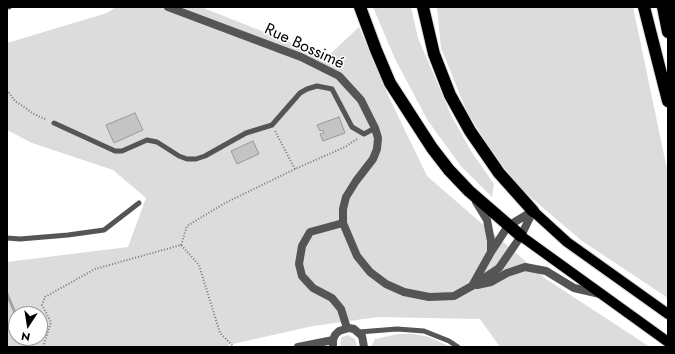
<!DOCTYPE html>
<html>
<head>
<meta charset="utf-8">
<style>
  body { margin:0 }
  #map { position:relative; width:675px; height:354px; overflow:hidden; background:#fff; font-family:Jost,sans-serif }
  canvas { display:block }
  .frame { position:absolute; inset:0; border:8px solid #000; pointer-events:none }
  .north { position:absolute; left:8px; top:306px; width:40px; height:40px; box-sizing:border-box; background:#fff; border:1px solid #999; border-radius:50%; rotate:192deg; font-size:11px; font-weight:700; line-height:16px; text-align:center; color:#000 }
  .north::after { content:''; display:block; margin:auto; width:14px; height:18px; background:#000; clip-path:polygon(50% 0,100% 100%,50% 72%,0 100%) }
</style>
</head>
<body>
<div id="map">
<canvas width="675" height="354"></canvas>
<div class="frame"></div>
<div class="north">N</div>
</div>
<script>
const context = document.querySelector('canvas').getContext('2d');
context.lineJoin = 'round';
function fill(path, color) { context.fillStyle = color; context.fill(path, 'evenodd'); }
const toPath = rows => new Path2D(rows.map(r => 'M' + r).join(''));
function trace(path, color, width, dash) { context.strokeStyle = color; context.lineWidth = width; context.lineCap = dash ? 'butt' : 'round'; context.setLineDash(dash || []); context.stroke(path); }
function write(font, color, halo, rows, align = 'center') {
  context.font = font + ' Jost,sans-serif'; context.lineWidth = 3; context.setLineDash([]); context.textBaseline = 'middle'; context.strokeStyle = halo; context.fillStyle = color; for (const [text, x, y, turn = 0] of rows) {
    context.save(); context.translate(x, y); context.rotate((+turn || 0) * Math.PI / 180); context.textAlign = isNaN(turn) ? turn : align; if (halo) context.strokeText(text, 0, 0); context.fillText(text, 0, 0); context.restore();
  }
}
fill(toPath([
  [116,7,201,7,327,57,359,27,387,93,427,176,546,279,650,347,500,347,480,319,378,317,313,326,228,345,228,347,7,347,7,262,128,247,146,198,113,170,32,143,7,130,7,43,107,13],
  [16,314,40,314,40,338,16,338],
  [373,7,411,7,418,38,451,115,471,151,494,184,492,197,461,166,428,121,395,59],
  [437,7,633,7,668,174,668,298,582,241,521,189,493,153,467,112,441,48],
  [398,334,414,334,429,337,451,347,371,347,375,339],
  [348,335,355,339,357,344,356,347,340,347,341,339,342,337]
]), '#dcdcdc');
trace(toPath([
  [7,294,16,315],
  [24,338,25,347]
]), '#a3a3a3', 3);
const building = toPath([
  [135,113,143,130,114,143,106,125,135,113],
  [339,117,345,133,323,141,320,134,324,133,323,130,320,131,317,125,339,117],
  [253,141,259,154,237,164,231,151,253,141]
]);
fill(building, '#c4c4c4');
trace(building, '#999', 1);
const primary = toPath([
  [533,211,567,242,668,314],
  [521,236,668,342]
]);
const motorway = toPath([
  [360,7,376,50,390,83,432,148,449,170,469,191,521,236],
  [423,7,434,54,450,95,470,131,499,173,533,211],
  [644,7,668,101],
  [663,7,668,32]
]);
trace(primary, '#dbdbdb', 12);
trace(motorway, '#dbdbdb', 14);
trace(toPath([
  [7,90,15,101,34,114,47,120],
  [275,131,295,169],
  [181,245,187,226,225,203,295,169,345,147,357,139],
  [43,347,51,322,42,305,45,297,95,269,181,245,199,265,220,333,234,347]
]), '#777', 2, [1, 2]);
trace(toPath([
  [7,7,9,7],
  [54,123,115,151,122,151,147,140,157,142,179,156,187,159,196,159,205,156,246,133,272,125,300,93,307,89,317,86,332,89,352,127,364,134,375,128],
  [7,238,20,239,68,235,104,230,139,203],
  [359,332,397,329,424,331,449,341,458,347]
]), '#555', 5);
trace(toPath([
  [343,223,310,232,302,246,299,264,302,276,313,288,332,298,341,309,347,328],
  [298,347,333,340],
  [333,347,333,340,335,335,339,331,349,328,354,329,362,336,364,347]
]), '#555', 8);
trace(toPath([
  [168,7,301,57,339,76,361,100,375,128,378,138,377,149,373,159,356,181,346,197,343,209,343,223,357,256,370,272,386,284,404,292,429,297,454,296,472,286,499,268,521,236,533,211],
  [476,202,487,220,491,241,491,251],
  [477,285,491,282,507,273,525,267,546,271,574,288,600,294],
  [472,286,491,252,508,226,533,211]
]), '#555', 8);
trace(primary, '#000', 10);
trace(motorway, '#000', 12);
write('16px', '#000', '#fff', [
  ["Rue Bossimé",304,47,25]
]);
</script>
</body>
</html>
